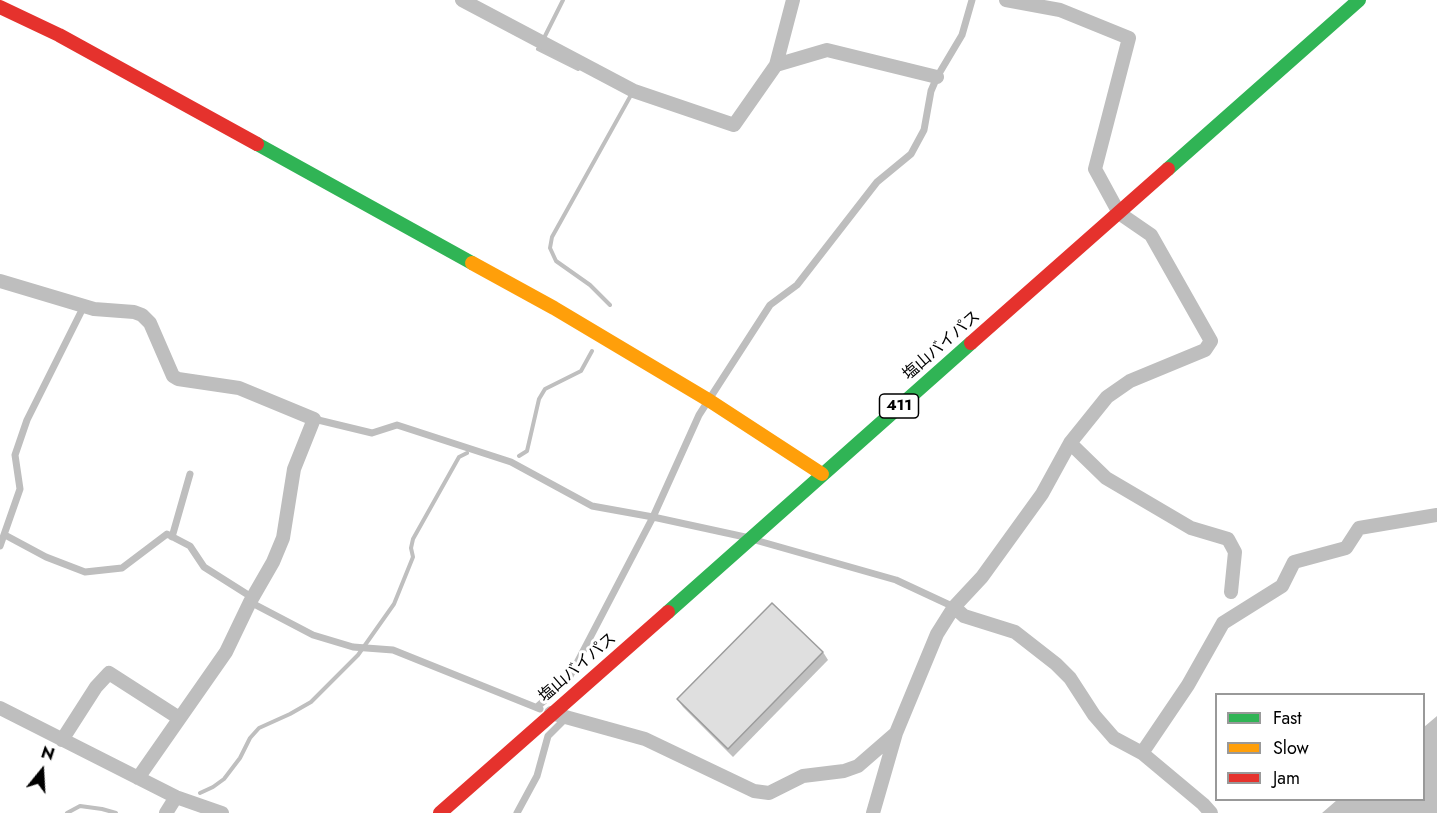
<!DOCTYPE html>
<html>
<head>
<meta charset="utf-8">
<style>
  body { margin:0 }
  #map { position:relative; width:1437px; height:813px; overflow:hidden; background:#fff; font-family:Jost,sans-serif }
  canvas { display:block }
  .legend { position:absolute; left:1215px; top:693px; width:210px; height:108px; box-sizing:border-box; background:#fff; border:2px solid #999; margin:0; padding:8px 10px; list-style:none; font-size:18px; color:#000 }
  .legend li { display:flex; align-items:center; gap:12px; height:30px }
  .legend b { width:30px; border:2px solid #999 }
  .north { position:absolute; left:12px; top:741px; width:60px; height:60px; -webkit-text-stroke:4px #fff; paint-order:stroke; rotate:18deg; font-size:16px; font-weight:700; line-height:24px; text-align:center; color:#000 }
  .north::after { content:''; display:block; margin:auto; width:21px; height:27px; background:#000; clip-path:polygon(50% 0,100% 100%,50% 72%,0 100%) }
</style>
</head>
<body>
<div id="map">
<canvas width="1437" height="813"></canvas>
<ul class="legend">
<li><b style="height:8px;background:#30b455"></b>Fast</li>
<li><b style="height:8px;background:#ff9f0a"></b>Slow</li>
<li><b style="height:8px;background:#e5322d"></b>Jam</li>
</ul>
<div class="north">N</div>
</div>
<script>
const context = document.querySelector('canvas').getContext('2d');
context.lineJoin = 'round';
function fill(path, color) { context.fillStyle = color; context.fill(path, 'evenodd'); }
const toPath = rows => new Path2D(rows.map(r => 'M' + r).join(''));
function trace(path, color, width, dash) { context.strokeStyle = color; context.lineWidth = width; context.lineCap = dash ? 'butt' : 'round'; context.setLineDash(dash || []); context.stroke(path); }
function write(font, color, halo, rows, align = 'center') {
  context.font = font + ' Jost,"Noto Sans JP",sans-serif'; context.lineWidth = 6; context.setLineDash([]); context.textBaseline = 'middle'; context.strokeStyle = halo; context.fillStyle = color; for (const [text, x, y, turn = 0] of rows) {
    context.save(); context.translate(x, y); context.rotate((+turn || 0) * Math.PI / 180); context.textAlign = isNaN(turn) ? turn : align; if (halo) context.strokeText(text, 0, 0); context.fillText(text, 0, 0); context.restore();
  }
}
fill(toPath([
  [1437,716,1437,813,1322,813,1337,800,1424,800,1424,727]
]), '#bfbfbf');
trace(toPath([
  [544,38,563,0],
  [538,49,578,69],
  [610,305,590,285,556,261,550,248,552,237,631,95],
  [519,456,527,451,539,399,545,389,581,371,592,351],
  [200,793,213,787,224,779,240,758,250,738,259,728,290,714,311,702,358,655,394,604,413,557,411,548,413,539,459,457,467,453],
  [67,813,80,806,102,809,116,813]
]), '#bfbfbf', 4);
trace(toPath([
  [314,419,372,433,397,425,511,462,592,506,653,517,745,537],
  [5,535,46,557,85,572,122,568,167,534,190,546,204,567,253,598],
  [172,537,190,474],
  [755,540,896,580,954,607],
  [0,546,20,489,15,455,27,420,84,306],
  [250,602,313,635,353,647,393,650,540,709],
  [537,707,568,680,653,517,699,415,770,305,797,285,877,182,911,154,924,130,931,91,937,77,962,35,972,0],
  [517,813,537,776,548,736,567,717]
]), '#bebebe', 7);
trace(toPath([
  [462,0,634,91,734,125,776,65,793,0],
  [776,65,827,50,937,77],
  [0,281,94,309,134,312,142,315,150,323,173,376,178,379,239,388,314,419,294,469,283,538,273,562,250,602,226,652,138,778],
  [1070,443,1106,478,1191,528,1228,539,1235,552,1231,592],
  [954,607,964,616,1015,632,1056,664,1070,678,1094,715,1114,738,1142,753,1203,804,1211,813],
  [0,708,176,797,222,813],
  [551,713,645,739,754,791,769,793,803,776,844,771,858,766,896,733],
  [62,740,96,687,109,673,179,718],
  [1142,753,1188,685,1223,623,1282,586,1294,562,1346,548,1359,528,1437,515],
  [166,813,176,797],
  [873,813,896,733,937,634,954,607,982,577,1042,494,1070,443,1107,397,1130,381,1205,350,1211,341,1151,235,1119,213,1095,169,1129,38,1060,10,1006,0]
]), '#bebebe', 14);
trace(toPath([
  [257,144,472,263],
  [1168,169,1359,0],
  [668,612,971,343]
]), '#30b455', 14);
trace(toPath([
  [472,263,554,308,710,401,822,474]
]), '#ff9f0a', 14);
trace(toPath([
  [0,7,59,35,257,144],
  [971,343,1168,169],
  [440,813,668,612]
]), '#e5322d', 14);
fill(toPath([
  [823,652,828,660,733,757,683,707,677,699]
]), '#c0c0c0');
const building = toPath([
  [772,603,823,652,728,749,677,699,772,603]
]);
fill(building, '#dfdfdf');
trace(building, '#9c9c9c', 1.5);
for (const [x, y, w] of [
  [899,406,39]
]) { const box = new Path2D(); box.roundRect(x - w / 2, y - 12, w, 24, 4.5); context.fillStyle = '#fff'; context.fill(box); trace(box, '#000', 1.5); }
write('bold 15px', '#000', null, [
  ["411",899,406]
]);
write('16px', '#000', '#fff', [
  ["塩山バイパス",942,346,-41],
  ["塩山バイパス",578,668,-41]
]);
</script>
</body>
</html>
